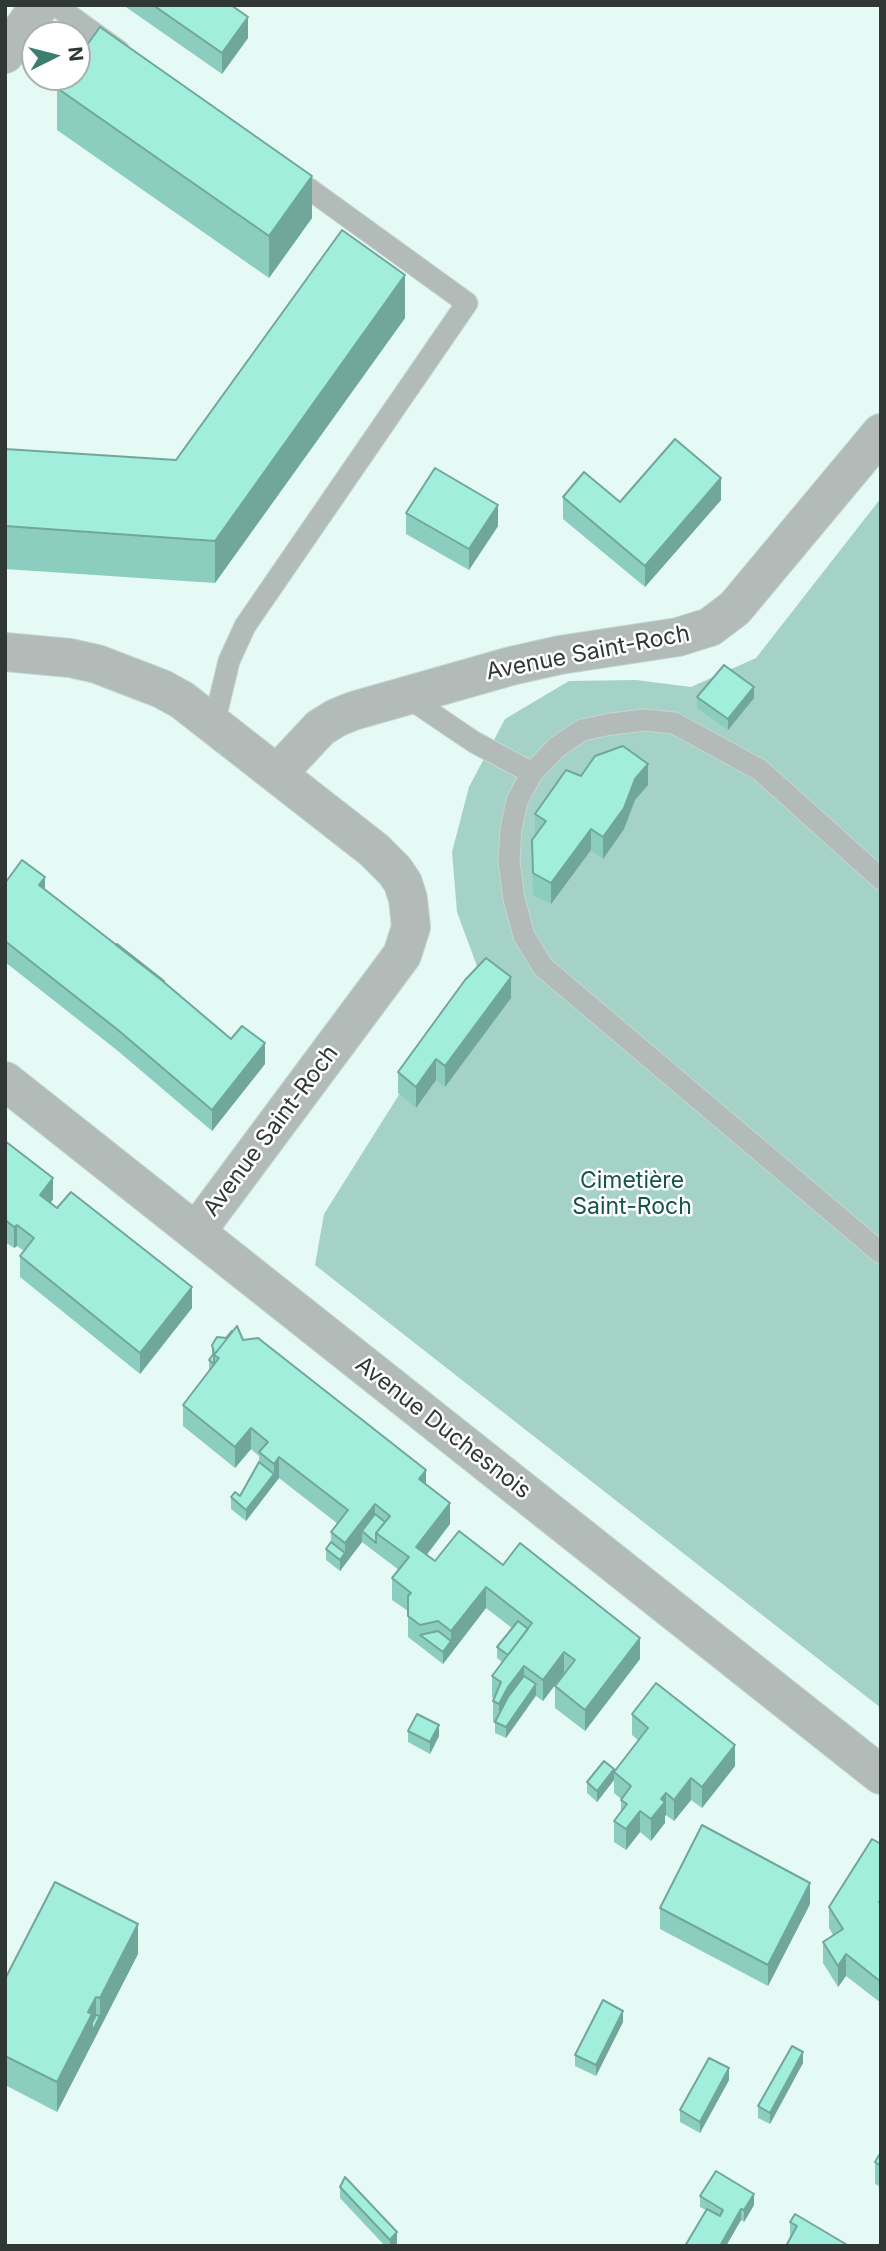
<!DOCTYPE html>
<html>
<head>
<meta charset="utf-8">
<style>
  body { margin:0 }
  #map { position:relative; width:886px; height:2251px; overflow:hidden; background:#e5faf4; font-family:Inter,sans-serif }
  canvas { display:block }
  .frame { position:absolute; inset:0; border:7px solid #303836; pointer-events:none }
  .north { position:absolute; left:21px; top:21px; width:70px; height:70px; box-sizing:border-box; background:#fff; border:2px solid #acafaf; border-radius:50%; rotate:84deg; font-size:19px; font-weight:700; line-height:28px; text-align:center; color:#303836 }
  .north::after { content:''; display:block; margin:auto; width:24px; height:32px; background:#3b7e70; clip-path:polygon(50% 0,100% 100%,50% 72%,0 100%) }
</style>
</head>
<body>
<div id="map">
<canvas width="886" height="2251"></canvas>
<div class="frame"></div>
<div class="north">N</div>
</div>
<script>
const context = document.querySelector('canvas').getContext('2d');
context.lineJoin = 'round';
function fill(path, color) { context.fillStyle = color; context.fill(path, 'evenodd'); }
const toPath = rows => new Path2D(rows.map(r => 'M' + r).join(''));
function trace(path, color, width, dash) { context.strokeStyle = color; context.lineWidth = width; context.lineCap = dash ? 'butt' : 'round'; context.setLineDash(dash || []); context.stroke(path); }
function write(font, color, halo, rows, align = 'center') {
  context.font = font + ' Inter,sans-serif'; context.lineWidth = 5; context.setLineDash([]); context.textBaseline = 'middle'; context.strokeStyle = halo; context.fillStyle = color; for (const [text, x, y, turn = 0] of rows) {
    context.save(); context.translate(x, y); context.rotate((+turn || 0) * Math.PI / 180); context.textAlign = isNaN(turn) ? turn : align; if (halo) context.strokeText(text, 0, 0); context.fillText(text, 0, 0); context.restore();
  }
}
fill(toPath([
  [881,498,881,1708,315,1265,324,1214,478,969,457,912,452,852,469,787,505,719,569,681,636,680,691,687,756,658]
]), '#a4d2c6');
const lane = toPath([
  [55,5,119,51],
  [406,696,474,742,532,773],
  [211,721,217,711,229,661,245,626,467,303,290,175],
  [881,879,760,770,674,723,645,720,611,724,582,730,557,747,532,773,517,801,511,829,509,861,514,899,524,936,543,967,881,1253]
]);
const street = toPath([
  [5,54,40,5],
  [5,652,70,658,97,664,162,689,182,700,374,850,395,871,403,883,408,899,411,927,402,955,196,1232],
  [277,774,320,728,336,718,353,711,511,666,560,655,678,637,710,627,735,608,881,433],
  [5,1081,881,1775]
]);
trace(lane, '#c4d7d2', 23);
trace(street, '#c4d7d2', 40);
trace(lane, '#b2bbb8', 21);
trace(street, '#b2bbb8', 38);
fill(toPath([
  [123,5,231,5,248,38,222,74],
  [57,88,312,218,269,278,57,130],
  [405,318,215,583,5,569,5,449,176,460],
  [563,497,620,502,721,500,645,587,563,519],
  [406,513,498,526,469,570,406,534],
  [697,697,754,698,728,730,697,708],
  [581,776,648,785,635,800,624,829,603,859,591,850,551,904,533,895,532,840,535,836,535,814],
  [5,883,45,889,164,982,231,1039,265,1064,212,1131,118,1051,5,962],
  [511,998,445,1087,436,1080,416,1108,398,1093,398,1072],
  [5,1141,53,1199,51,1203,192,1308,140,1374,20,1277,20,1256,24,1251,17,1246,14,1248,5,1242],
  [226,1338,243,1340,426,1484,450,1524,427,1555,435,1561,503,1565,640,1659,585,1731,555,1708,555,1686,564,1673,543,1701,536,1696,506,1738,495,1733,495,1723,493,1722,493,1701,494,1698,492,1697,492,1676,502,1662,497,1658,497,1647,512,1628,486,1608,443,1664,408,1637,408,1611,392,1600,392,1578,399,1570,362,1542,340,1571,326,1560,326,1549,331,1542,331,1532,338,1524,279,1478,246,1521,231,1509,231,1497,240,1496,259,1462,259,1456,251,1449,235,1468,183,1426,183,1405,209,1371,209,1360,212,1356,212,1345],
  [632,1714,735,1766,702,1808,691,1800,674,1821,666,1815,665,1816,665,1823,651,1841,640,1832,626,1850,614,1842,614,1821,621,1812,621,1799,614,1793,614,1780,597,1802,587,1793,587,1782,614,1772,639,1741,632,1735],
  [408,1731,439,1736,430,1754,408,1742],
  [881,1844,881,2003,846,1976,838,1987,823,1963,823,1942,833,1935,829,1928,829,1907],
  [810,1904,768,1986,660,1929,660,1908],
  [138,1954,57,2112,5,2085,5,1979],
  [623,2022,596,2076,575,2066,575,2055],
  [803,2063,770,2124,758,2118,758,2106],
  [729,2080,700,2133,680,2122,680,2110],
  [881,2152,881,2187,875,2184,875,2162],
  [340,2187,397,2243,395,2246,385,2246,340,2198],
  [700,2196,754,2205,744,2222,741,2220,726,2246,706,2210,700,2207],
  [790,2222,849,2246,790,2239]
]), '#8bcdbe');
fill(toPath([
  [248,17,248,38,222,74,222,53],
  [312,176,312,218,269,278,269,236],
  [405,275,405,318,215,583,215,541],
  [721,478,721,500,645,587,645,566],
  [498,505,498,526,469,570,469,549],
  [754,687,754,698,728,730,728,719],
  [648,764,648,785,635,800,624,829,603,859,603,837,635,779],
  [591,829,591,850,551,904,551,883],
  [45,877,45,898,39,885],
  [511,977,511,998,445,1087,445,1066],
  [265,1043,265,1064,212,1131,212,1110],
  [436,1059,436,1080,416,1108,416,1087],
  [53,1178,53,1199,40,1216,40,1195],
  [17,1225,17,1246,14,1248,14,1227],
  [192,1287,192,1308,140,1374,140,1353],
  [251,1428,251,1449,235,1468,235,1447],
  [279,1457,279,1478,246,1521,246,1510,274,1474,274,1464],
  [426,1470,426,1491,419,1479],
  [450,1503,450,1524,416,1568,416,1547],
  [375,1504,375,1525,362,1531,362,1542,340,1571,340,1560,345,1553,345,1543],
  [486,1587,486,1608,443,1664,443,1652,451,1641,451,1631],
  [640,1638,640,1659,585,1731,585,1710],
  [564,1652,564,1673,543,1701,543,1680],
  [524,1666,524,1687,508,1708,499,1725,499,1704,508,1687],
  [536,1684,536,1695,506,1738,506,1727],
  [439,1725,439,1736,430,1754,430,1742],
  [735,1745,735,1766,702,1808,702,1787],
  [614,1769,614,1780,597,1802,597,1791],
  [691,1778,691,1800,674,1821,674,1800],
  [666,1793,666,1815,665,1816,665,1823,651,1841,651,1819,661,1799],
  [640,1811,640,1832,626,1850,626,1829],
  [810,1883,810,1904,768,1986,768,1965],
  [138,1924,138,1954,57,2112,57,2082,96,1997,96,2024,100,2016,100,1998],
  [846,1954,846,1976,838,1987,838,1966],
  [623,2011,623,2022,596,2076,596,2065],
  [803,2052,803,2063,770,2124,770,2113],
  [729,2068,729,2080,700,2133,700,2122],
  [754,2194,754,2205,744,2222,744,2210],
  [741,2209,741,2220,726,2246,720,2246],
  [397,2232,397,2243,395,2246,390,2246,390,2240]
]), '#71a79b');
const building = toPath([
  [153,5,231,5,248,17,222,53,153,5],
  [100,27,312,176,269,236,57,88,65,77,77,77,77,59,100,27],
  [342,230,405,275,215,541,5,526,5,449,176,460,342,230],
  [675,439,721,478,645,566,563,497,584,472,620,502,675,439],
  [435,468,498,505,469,549,406,513,435,468],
  [724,665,754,687,728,719,697,697,724,665],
  [623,746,648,764,635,779,624,808,603,837,591,829,551,883,533,873,532,840,546,821,535,814,566,770,581,776,595,756,623,746],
  [22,860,45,877,39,885,159,978,231,1039,242,1026,265,1043,212,1110,118,1030,5,941,5,883,22,860],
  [117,944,164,981,164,982,116,945,117,944],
  [486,958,511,977,445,1066,436,1059,416,1087,398,1072,465,980,486,958],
  [5,1141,53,1178,40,1195,57,1208,71,1192,192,1287,140,1353,20,1256,34,1238,17,1225,14,1227,5,1220,5,1141],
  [237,1326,243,1340,258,1338,426,1470,419,1479,450,1503,416,1547,435,1561,459,1531,503,1565,520,1543,640,1638,585,1710,555,1686,575,1660,564,1652,543,1680,524,1666,508,1687,499,1704,493,1701,501,1682,492,1676,532,1623,486,1587,451,1631,438,1621,420,1625,408,1616,408,1596,411,1593,392,1578,409,1557,376,1533,390,1516,375,1504,345,1543,331,1532,348,1510,279,1457,274,1464,259,1452,268,1442,251,1428,235,1447,183,1405,219,1358,214,1355,237,1326],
  [232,1331,233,1331,214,1355,214,1364,209,1360,214,1353,212,1345,217,1337,226,1338,232,1331],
  [259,1462,274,1474,246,1510,231,1497,235,1492,240,1496,259,1462],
  [375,1514,385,1522,376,1533,376,1543,362,1531,375,1514],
  [331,1542,345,1553,340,1560,326,1549,331,1542],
  [518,1621,528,1629,508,1655,497,1647,518,1621],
  [438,1631,451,1641,443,1652,420,1635,438,1631],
  [524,1676,536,1684,506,1727,495,1722,508,1697,524,1676],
  [656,1683,735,1745,702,1787,691,1778,674,1800,666,1793,661,1799,665,1802,651,1819,640,1811,626,1829,614,1821,627,1804,621,1800,631,1786,614,1772,648,1728,632,1714,656,1683],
  [417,1714,439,1725,430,1742,408,1731,417,1714],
  [604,1761,614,1769,597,1791,587,1782,604,1761],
  [702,1825,810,1883,768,1965,660,1908,702,1825],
  [872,1839,881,1844,881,1899,879,1902,881,1904,881,1982,846,1954,838,1966,823,1942,843,1929,829,1907,872,1839],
  [55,1882,138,1924,100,1998,96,1997,88,2012,92,2014,57,2082,5,2056,5,1979,55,1882],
  [603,2000,623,2011,596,2065,575,2055,603,2000],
  [96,2015,100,2016,92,2032,92,2023,96,2015],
  [792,2046,803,2052,770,2113,758,2106,792,2046],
  [709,2058,729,2068,700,2122,680,2110,709,2058],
  [881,2152,881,2166,875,2162,881,2152],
  [716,2171,754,2194,744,2210,741,2209,720,2246,685,2246,707,2209,720,2216,723,2210,700,2196,716,2171],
  [345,2177,397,2232,390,2240,340,2187,345,2177],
  [795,2214,849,2246,786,2246,797,2226,790,2222,795,2214]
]);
fill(building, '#a2eedd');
trace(building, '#71a79b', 2);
write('23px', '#303836', '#fff', [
  ["Avenue Saint-Roch",588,653,-11],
  ["Avenue Saint-Roch",271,1131,-53],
  ["Avenue Duchesnois",443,1428,38]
]);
write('23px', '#155449', '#fff', [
  ["Cimetière",632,1181],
  ["Saint-Roch",632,1207]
]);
</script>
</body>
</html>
